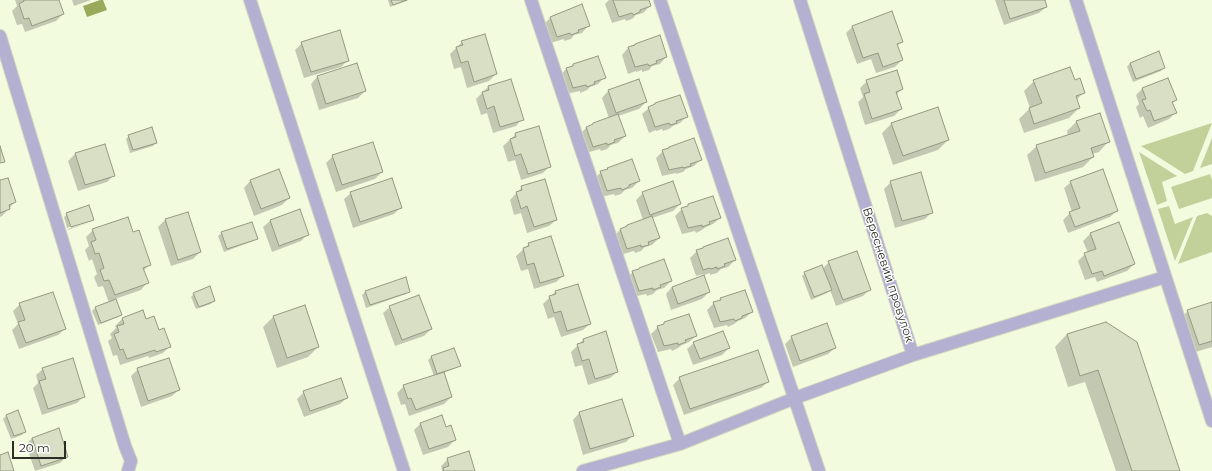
<!DOCTYPE html>
<html>
<head>
<meta charset="utf-8">
<style>
  body { margin:0 }
  #map { position:relative; width:1212px; height:471px; overflow:hidden; background:#f3fbdf; font-family:Montserrat,sans-serif }
  canvas { display:block }
  .scale { position:absolute; left:12px; top:441px; width:54px; height:18px; box-sizing:border-box; border:2px solid #2b2e23; border-top:0; padding-left:5px; font-size:12px; line-height:14px; white-space:nowrap; color:#2b2e23; -webkit-text-stroke:3px #fff; paint-order:stroke }
</style>
</head>
<body>
<div id="map">
<canvas width="1212" height="471"></canvas>
<div class="scale">20 m</div>
</div>
<script>
const context = document.querySelector('canvas').getContext('2d');
context.lineJoin = 'round';
function fill(path, color) { context.fillStyle = color; context.fill(path, 'evenodd'); }
const toPath = rows => new Path2D(rows.map(r => 'M' + r).join(''));
function trace(path, color, width, dash) { context.strokeStyle = color; context.lineWidth = width; context.lineCap = dash ? 'butt' : 'round'; context.setLineDash(dash || []); context.stroke(path); }
function write(font, color, halo, rows, align = 'center') {
  context.font = font + ' Montserrat,sans-serif'; context.lineWidth = 3; context.setLineDash([]); context.textBaseline = 'middle'; context.strokeStyle = halo; context.fillStyle = color; for (const [text, x, y, turn = 0] of rows) {
    context.save(); context.translate(x, y); context.rotate((+turn || 0) * Math.PI / 180); context.textAlign = isNaN(turn) ? turn : align; if (halo) context.strokeText(text, 0, 0); context.fillText(text, 0, 0); context.restore();
  }
}
fill(toPath([
  [1212,123,1193,171,1185,174,1141,146],
  [1212,138,1212,164,1200,168],
  [1139,152,1177,176,1162,182,1167,201,1157,205],
  [1210,174,1212,180,1212,198,1179,209,1171,187],
  [1169,206,1175,224,1193,217,1175,261,1158,209],
  [1207,213,1212,216,1212,252,1178,264,1197,216]
]), '#c2d099');
fill(toPath([
  [100,0,103,0,107,10,87,17,83,6]
]), '#99ab5a');
fill(toPath([
  [15,0,58,0,63,14,56,21,25,32,22,24,17,25,12,11,17,6],
  [72,0,91,0,74,6],
  [388,0,409,0,390,7],
  [609,0,648,0,650,6,643,13,636,15,632,19,626,21,625,19,612,23,605,4],
  [995,0,1044,0,1046,7,1039,13,1004,25],
  [581,5,588,26,582,33,574,35,571,39,564,41,564,39,550,43,544,24,550,18,557,14],
  [852,27,902,42,897,46,902,60,895,67,876,73,871,59,857,64,846,33],
  [462,42,496,74,489,81,467,88,461,67,454,69,450,54],
  [302,43,348,60,341,67,304,78,295,50],
  [635,44,666,57,660,64,652,66,649,70,642,72,642,70,636,72,636,71,628,74,622,55,628,48],
  [1158,53,1164,68,1161,71,1133,82,1127,67,1130,63],
  [573,65,604,78,598,84,590,87,587,90,580,93,580,91,566,94,560,76,566,69],
  [317,77,365,91,358,98,319,110,311,84],
  [510,81,522,119,516,126,493,133,487,113,481,115,476,99,488,87],
  [867,81,902,89,896,95,901,109,894,116,865,125,858,102,863,97,860,88],
  [1034,81,1074,81,1084,93,1076,100,1079,108,1069,118,1024,133,1019,119,1030,108,1024,91],
  [1142,89,1176,100,1172,104,1175,113,1169,119,1148,128,1143,116,1140,118,1136,107,1139,104,1136,95],
  [608,91,646,102,639,109,618,116,625,136,618,143,611,145,607,149,601,151,600,149,586,153,580,134,587,127,609,118,602,98],
  [649,108,687,116,680,123,673,126,669,129,663,131,662,129,656,131,656,130,649,133,642,114],
  [1077,121,1108,142,1099,152,1092,154,1093,157,1083,167,1035,182,1027,155,1037,146,1068,136,1067,131],
  [892,123,948,140,938,150,893,165,882,133],
  [516,134,550,166,543,173,521,180,515,160,508,162,503,146],
  [129,136,156,143,153,146,130,153,126,139],
  [104,145,114,175,107,182,78,191,68,161,75,154],
  [669,147,700,160,694,166,686,169,683,172,676,174,676,173,662,176,656,158,663,151],
  [333,156,382,172,375,179,336,192,326,163],
  [608,169,639,181,632,188,625,190,621,194,615,196,614,194,601,197,594,179,601,172],
  [279,171,289,198,282,205,254,216,244,188,250,181],
  [0,181,15,202,2,216,0,217],
  [891,182,932,212,925,219,895,228,884,189],
  [1071,182,1117,211,1110,217,1068,233,1063,220,1070,213,1072,212,1064,188],
  [522,187,556,220,549,226,527,233,521,213,514,215,510,200],
  [351,193,401,207,394,214,353,228,344,199],
  [643,193,680,204,673,211,652,218,659,238,652,245,645,247,641,251,635,253,634,251,620,255,614,236,621,229,643,220,636,200],
  [689,205,720,218,713,224,706,227,702,230,696,233,695,231,682,234,675,216,682,209],
  [299,210,308,234,301,241,272,252,263,227,270,221],
  [187,213,200,252,193,259,171,266,158,227,165,220],
  [67,214,93,219,90,222,90,220,67,228,64,217],
  [90,222,68,230,68,229],
  [1119,223,1134,264,1127,271,1097,282,1095,277,1085,280,1078,261,1085,254,1088,253,1083,241,1090,234],
  [93,230,132,233,149,265,143,271,147,283,141,290,115,299,121,314,118,317,98,325,92,311,95,308,109,303,103,286,98,287,94,277,97,274,92,259,89,261,85,250,89,246,86,237],
  [222,233,257,238,253,241,224,252,218,236],
  [529,244,563,276,556,282,534,289,528,269,521,271,516,256],
  [697,251,735,260,728,267,721,269,717,273,710,275,710,273,704,275,704,274,696,276,690,258],
  [829,262,870,289,863,296,836,306,830,290,827,293,811,300,802,276,805,273,822,269],
  [639,269,671,281,664,288,657,290,653,294,647,296,646,294,632,297,626,279,633,272],
  [672,287,709,292,702,299,671,310,666,294],
  [409,291,406,294,366,308,362,295,365,292],
  [555,292,590,324,583,330,561,337,554,317,548,319,543,304],
  [194,294,214,300,211,304,196,309,191,297],
  [721,299,752,312,745,318,738,321,734,324,728,327,727,325,714,328,707,310,714,303],
  [1212,303,1212,347,1189,354,1178,321,1188,311],
  [20,304,65,329,58,335,19,349,12,330,18,324,13,311],
  [304,306,318,347,308,357,277,368,263,327,273,317],
  [390,307,431,329,424,336,395,346,383,313],
  [143,311,146,320,158,332,170,346,163,353,149,358,148,356,120,365,117,355,113,356,108,341,112,338,110,334,116,328,115,326,122,319],
  [665,323,696,336,689,342,682,345,678,348,672,351,671,349,658,352,651,334,658,327,663,325],
  [1106,323,1179,471,1116,471,1085,382,1068,387,1055,347,1067,334],
  [792,337,835,348,828,354,793,367,785,344],
  [583,340,617,372,610,378,588,385,582,365,575,367,571,352],
  [694,343,729,348,722,355,693,365,687,349],
  [431,357,459,365,456,368,443,373,451,397,444,404,409,416,405,404,401,405,397,393,404,386,434,376,428,360],
  [43,369,84,396,77,403,42,415,33,388,38,383,36,375],
  [138,369,179,390,172,396,141,407,131,376],
  [680,378,768,382,761,388,684,415,673,385],
  [304,392,347,398,340,404,304,417,297,399],
  [579,413,632,436,626,442,583,455,573,420],
  [6,416,25,431,22,435,11,439,3,419],
  [421,423,445,428,455,440,448,447,423,455,414,430],
  [32,438,67,456,60,463,35,471,26,445],
  [448,459,474,471,441,471,442,470,441,466]
]), '#0003');
const building = toPath([
  [24,0,59,0,64,14,32,26,29,18,24,19,19,4,24,1,24,0],
  [391,0,407,0,393,5,391,0],
  [613,0,649,0,651,6,640,10,640,12,633,15,632,13,619,17,613,0],
  [1004,0,1045,0,1047,7,1010,19,1004,0],
  [582,4,590,26,578,30,579,32,571,35,570,33,557,37,550,17,582,4],
  [892,11,903,42,897,44,903,60,883,67,878,53,863,58,852,26,892,11],
  [340,30,349,61,311,72,301,42,340,30],
  [485,34,497,74,474,82,468,61,461,63,456,47,463,45,461,41,485,34],
  [660,35,667,57,656,61,657,63,649,66,648,64,635,67,628,47,635,45,635,44,660,35],
  [1159,51,1165,68,1136,79,1130,63,1159,51],
  [598,56,606,78,594,82,595,84,587,87,586,85,573,88,566,68,573,66,573,64,598,56],
  [357,63,366,91,326,104,317,76,357,63],
  [1070,67,1075,80,1080,78,1085,93,1076,96,1080,108,1034,124,1029,108,1042,103,1033,80,1070,67],
  [897,70,903,89,896,92,902,109,872,119,864,94,870,92,866,80,897,70],
  [1168,78,1177,100,1172,102,1177,113,1154,121,1150,110,1147,111,1142,100,1146,99,1142,88,1168,78],
  [511,79,524,120,500,127,494,106,487,109,482,92,489,90,488,86,511,79],
  [639,79,647,102,616,113,608,90,639,79],
  [680,95,688,117,676,121,677,123,670,125,669,123,655,127,648,107,655,104,655,103,680,95],
  [938,107,949,140,903,156,891,123,938,107],
  [1100,113,1110,142,1091,148,1094,157,1045,173,1036,145,1080,131,1076,121,1100,113],
  [618,114,626,136,614,140,615,142,607,145,607,143,593,147,586,127,593,124,593,123,618,114],
  [539,126,551,167,528,174,521,154,515,156,510,139,516,137,515,133,539,126],
  [152,127,157,143,133,150,128,135,152,127],
  [694,138,702,160,690,164,691,166,683,168,683,167,669,170,662,150,669,148,669,147,694,138],
  [373,142,383,172,342,185,332,155,373,142],
  [105,144,115,176,85,185,75,153,105,144],
  [0,146,5,162,0,163,0,146],
  [632,159,640,181,629,185,629,187,622,190,621,188,607,191,600,171,608,169,607,168,632,159],
  [279,169,290,198,261,209,250,180,279,169],
  [1103,169,1118,211,1075,227,1069,212,1080,208,1070,181,1103,169],
  [921,172,933,213,902,221,890,181,921,172],
  [8,178,16,202,9,205,10,209,0,213,0,180,8,178],
  [392,178,402,208,360,222,350,192,392,178],
  [545,179,557,220,534,227,527,206,521,209,516,192,522,190,521,186,545,179],
  [673,181,681,204,650,215,642,192,673,181],
  [713,196,721,218,709,222,710,224,702,227,702,225,688,228,681,208,688,206,688,204,713,196],
  [89,205,94,220,71,227,66,213,89,205],
  [300,209,309,235,279,246,270,220,300,209],
  [188,212,201,252,178,260,165,219,188,212],
  [652,216,660,238,648,242,649,245,641,247,641,245,627,249,620,229,627,226,627,225,652,216],
  [128,217,133,232,139,230,151,265,143,268,149,283,115,295,109,280,104,281,100,270,104,268,99,253,95,254,91,242,96,240,92,229,128,217],
  [252,222,258,239,227,249,221,232,252,222],
  [1119,222,1135,264,1104,276,1102,271,1092,274,1084,253,1096,249,1090,233,1119,222],
  [551,236,564,276,540,283,534,263,527,265,523,248,529,246,528,243,551,236],
  [728,238,736,260,724,264,725,266,717,269,717,267,711,269,710,268,703,270,696,250,703,248,703,247,728,238],
  [857,251,871,290,843,300,828,261,857,251],
  [664,259,672,281,660,285,661,287,653,290,653,288,639,291,632,271,639,269,639,268,664,259],
  [822,265,832,290,814,297,804,272,822,265],
  [704,275,710,292,678,304,672,287,704,275],
  [406,277,410,292,370,305,365,291,406,277],
  [578,284,591,324,567,331,561,311,554,313,549,296,556,294,555,291,578,284],
  [210,286,215,301,199,307,193,293,210,286],
  [745,290,753,312,742,316,742,318,735,321,734,319,720,322,713,302,721,300,720,298,745,290],
  [53,292,66,329,26,343,18,322,25,320,19,303,53,292],
  [419,295,432,329,402,340,389,306,419,295],
  [116,299,122,315,101,323,95,307,116,299],
  [1212,302,1212,341,1199,345,1187,310,1212,302],
  [305,305,319,347,287,358,273,316,305,305],
  [143,310,146,319,154,316,159,330,164,328,171,347,156,352,155,350,127,359,123,349,120,350,114,334,119,332,117,326,124,324,122,318,143,310],
  [689,314,697,336,685,340,686,342,678,345,678,343,664,346,657,326,664,324,664,322,689,314],
  [1106,322,1137,342,1180,471,1132,471,1098,370,1080,376,1067,334,1106,322],
  [827,323,836,348,800,361,791,336,827,323],
  [606,331,618,372,595,379,589,359,582,361,577,344,584,342,583,339,606,331],
  [723,331,730,348,700,359,693,342,723,331],
  [454,348,461,366,437,374,431,356,454,348],
  [758,350,769,382,690,409,679,377,758,350],
  [73,358,85,397,48,409,39,381,46,379,42,368,73,358],
  [169,358,180,390,148,401,137,368,169,358],
  [444,372,452,397,416,410,411,398,408,399,403,385,444,372],
  [341,378,348,398,310,411,303,391,341,378],
  [622,399,634,436,590,449,579,412,622,399],
  [18,410,26,432,14,436,6,415,18,410],
  [442,415,446,427,451,425,456,440,429,449,420,423,442,415],
  [59,428,68,457,41,466,32,438,59,428],
  [469,451,475,471,444,471,443,468,449,466,447,458,469,451],
  [8,452,14,471,0,471,0,455,8,452]
]);
fill(building, '#d8dfc4');
trace(building, '#949a81', 1);
const minor = toPath([
  [250,0,404,471],
  [531,0,680,444],
  [660,0,819,471],
  [1076,0,1212,421],
  [0,36,125,446,131,461,128,471],
  [913,355,1165,277],
  [583,471,680,444,795,398,913,355,800,0]
]);
trace(minor, '#cfd6bd', 14);
trace(minor, '#b4b0d2', 12);
write('12px', '#2b2e23', '#fff', [
  ["Вересневий провулок",888,275,72]
]);
</script>
</body>
</html>
